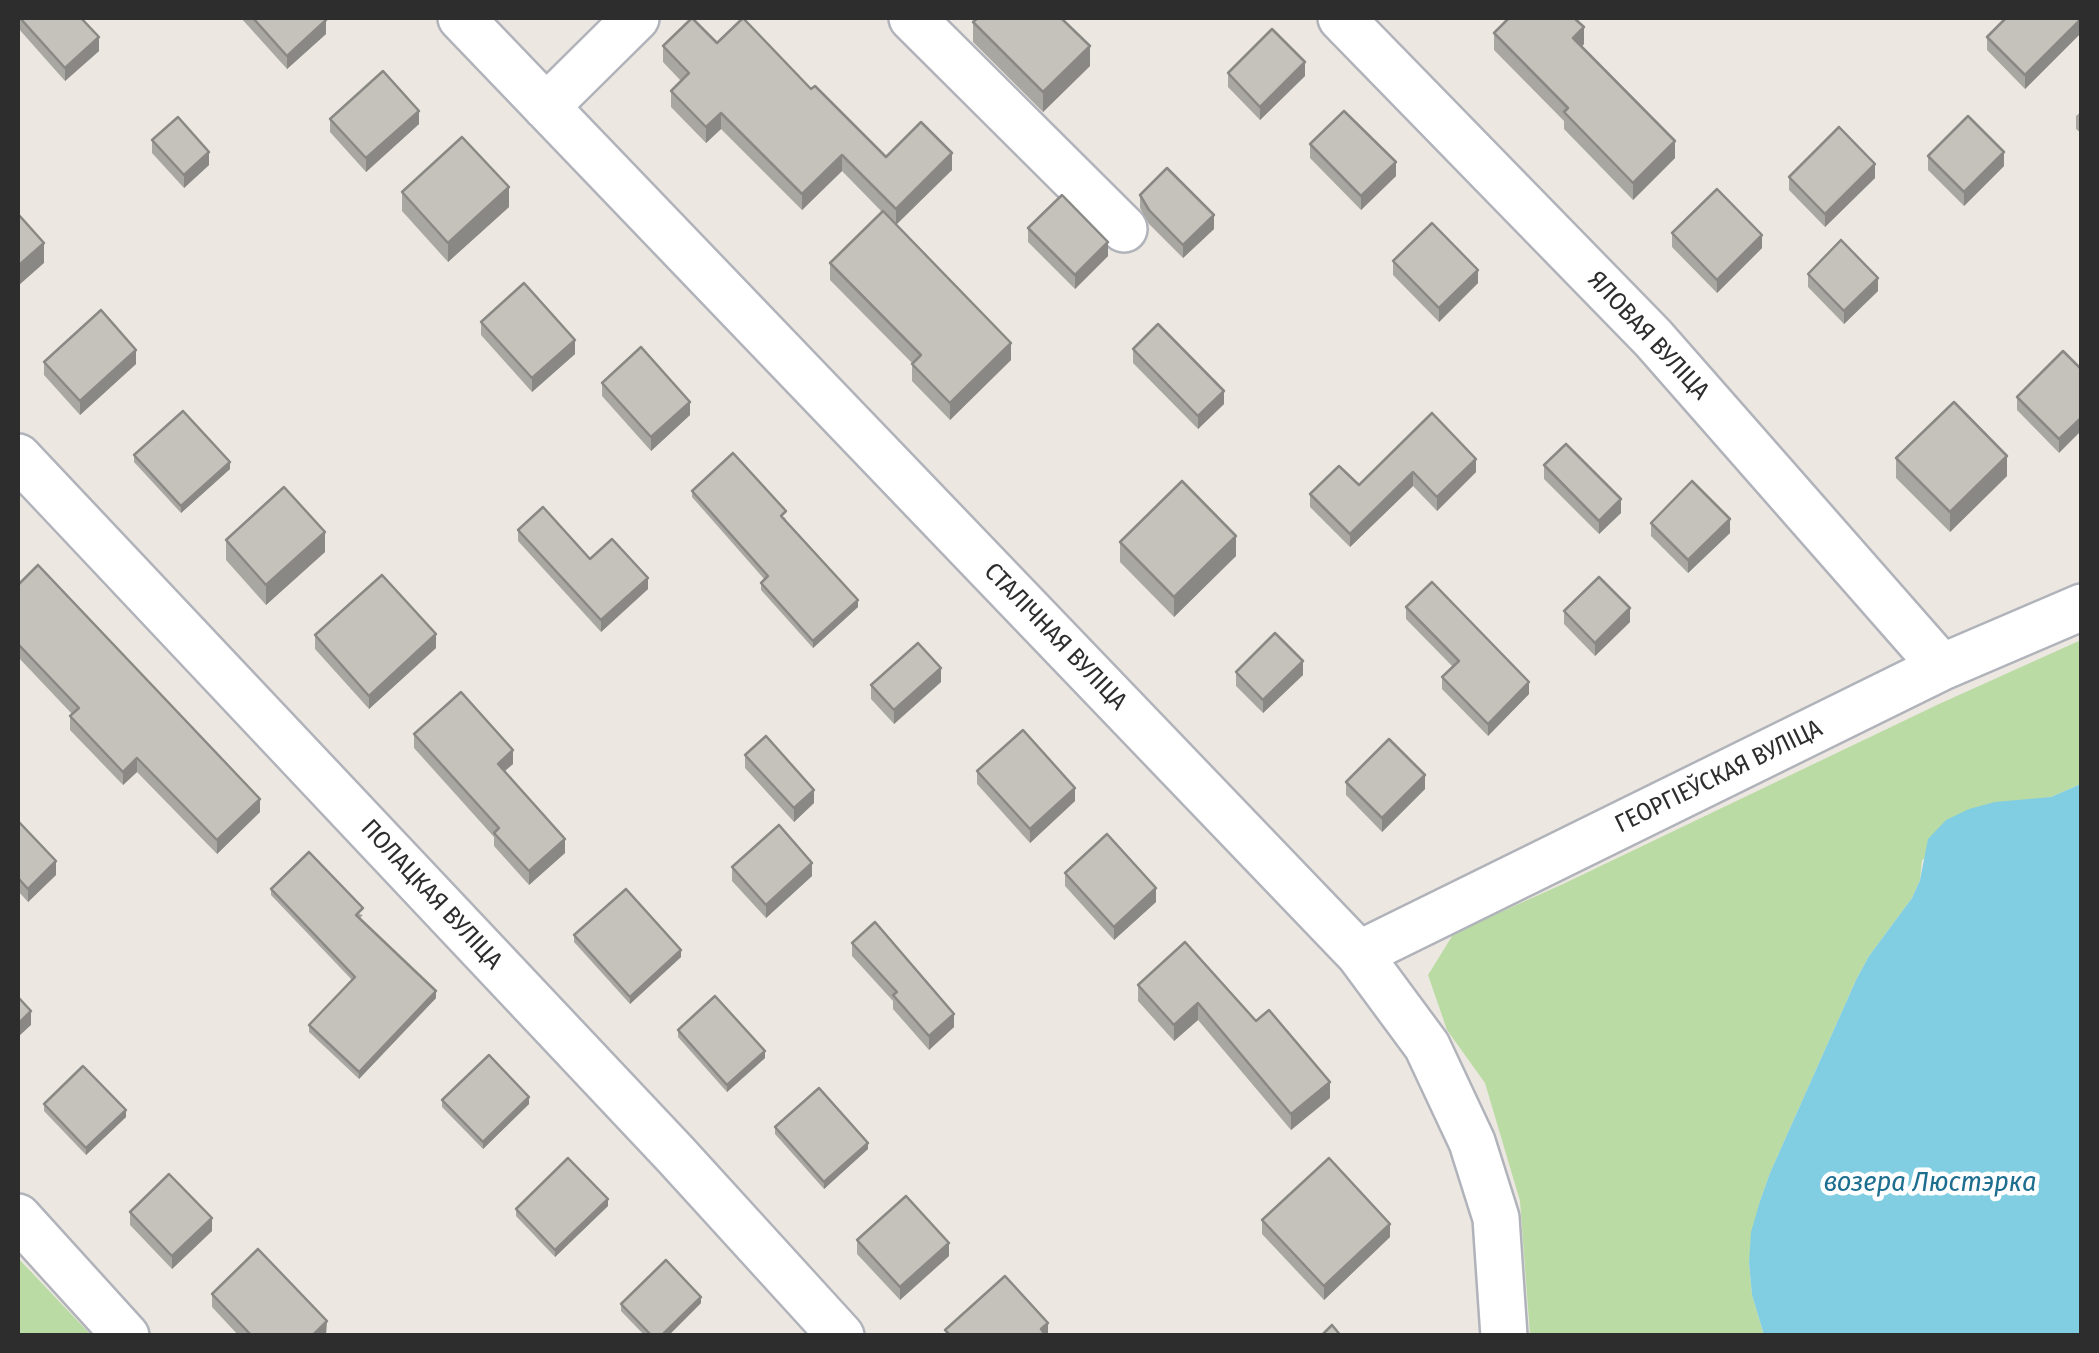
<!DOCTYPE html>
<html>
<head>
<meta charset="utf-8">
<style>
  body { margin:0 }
  #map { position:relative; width:2099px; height:1353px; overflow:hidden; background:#ece7e1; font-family:"Fira Sans Condensed",sans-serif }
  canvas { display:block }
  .frame { position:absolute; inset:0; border:20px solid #2d2d2d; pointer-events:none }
</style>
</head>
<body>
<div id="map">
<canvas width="2099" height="1353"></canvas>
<div class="frame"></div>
</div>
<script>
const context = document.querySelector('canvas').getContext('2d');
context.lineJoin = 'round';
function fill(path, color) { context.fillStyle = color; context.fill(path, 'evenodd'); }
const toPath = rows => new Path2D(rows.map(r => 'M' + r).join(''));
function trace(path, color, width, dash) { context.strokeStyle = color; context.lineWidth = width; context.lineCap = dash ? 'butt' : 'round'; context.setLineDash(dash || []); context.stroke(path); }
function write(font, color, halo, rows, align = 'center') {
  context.font = font + ' "Fira Sans Condensed",sans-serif'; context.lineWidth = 9; context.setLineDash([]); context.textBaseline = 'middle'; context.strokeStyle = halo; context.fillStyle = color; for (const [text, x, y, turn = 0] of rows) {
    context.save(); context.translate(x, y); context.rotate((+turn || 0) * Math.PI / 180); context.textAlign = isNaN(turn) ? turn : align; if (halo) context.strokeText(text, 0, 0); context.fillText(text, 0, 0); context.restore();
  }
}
fill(toPath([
  [2081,640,2081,784,2051,797,2026,801,1922,860,1920,880,1912,898,1869,956,1856,980,1770,1173,1760,1201,1749,1263,1752,1295,1764,1335,1530,1335,1520,1201,1485,1083,1447,1030,1428,975,1454,933,1563,884,1939,704],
  [18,1258,91,1335,18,1335]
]), '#badca4');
fill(toPath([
  [2081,784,2081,1335,1764,1335,1752,1295,1749,1263,1751,1232,1760,1201,1770,1173,1856,980,1869,956,1912,898,1920,880,1928,839,1946,820,1969,809,1995,802,2051,797]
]), '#81cde2');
const minor = toPath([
  [461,18,1359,954,1427,1046,1472,1142,1496,1218,1504,1336],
  [912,18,1124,229],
  [1341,18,1653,338,1942,667],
  [546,107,636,18],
  [18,457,675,1154,841,1336],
  [1359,954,1942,667,2082,607],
  [18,1217,126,1336]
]);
trace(minor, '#b1b3bb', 50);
trace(minor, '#fff', 45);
fill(toPath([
  [18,18,81,18,99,51,65,81,18,28],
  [241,18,323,18,326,34,287,69],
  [973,22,1090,66,1043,112,973,42],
  [1494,33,1584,44,1581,47,1675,158,1633,200,1564,129,1564,121,1494,50],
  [2080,34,2025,89,1987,50,1987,37],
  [717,43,811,89,886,157,952,170,896,224,1011,360,950,420,912,381,912,363,830,280,830,263,882,212,842,171,802,210,721,129,706,143,671,107,671,91,681,81,663,62,663,46],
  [1228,73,1305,76,1260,120,1228,87],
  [2082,111,2082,134,2076,129,2076,116],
  [330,119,419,124,366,172,330,132],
  [152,140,209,165,184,188,152,153],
  [1310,144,1396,176,1361,210,1310,158],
  [1928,156,2004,166,1964,206,1928,170],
  [1789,177,1875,178,1825,227,1789,190],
  [402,192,509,207,448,262,402,211],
  [1140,195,1214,229,1183,258,1149,224,1140,208],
  [1028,228,1108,256,1075,289,1028,242],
  [1672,233,1762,248,1717,293,1672,247],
  [1393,261,1478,283,1439,322,1393,275],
  [1808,274,1878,291,1844,324,1808,287],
  [481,322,575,354,532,392,481,335],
  [1133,349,1224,404,1198,429,1133,363],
  [2063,351,2059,453,2017,410,2017,397],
  [44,362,136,364,80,415,44,375],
  [602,383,690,415,651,451,602,396],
  [1432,413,1476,472,1437,511,1413,486,1350,547,1310,507,1310,494,1359,485],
  [134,455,230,469,181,513,134,462],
  [1896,458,2007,476,1950,532,1896,478],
  [1544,465,1621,513,1599,534,1544,479],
  [692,491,786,518,785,519,858,607,813,648,761,590,761,583,765,580,692,497],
  [1651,523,1730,533,1688,573,1651,536],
  [518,530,590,559,648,589,601,632,518,541],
  [226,540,325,552,266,605,226,560],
  [1120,542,1236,556,1174,617,1120,562],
  [18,585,260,812,217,854,137,772,123,785,70,730,70,716,72,714,18,657],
  [1406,607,1529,694,1488,736,1442,689,1442,677,1453,667,1406,619],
  [1564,611,1630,622,1595,656,1564,624],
  [315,635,436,648,369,709,315,649],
  [1236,672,1303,675,1263,713,1236,686],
  [941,682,894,724,871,699,871,685],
  [414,734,513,764,504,771,565,853,529,885,494,846,494,837,414,748],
  [745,755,814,803,794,822,745,768],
  [977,771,1075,801,1030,843,977,784],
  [1346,782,1425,789,1382,832,1346,795],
  [18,821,56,875,28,902,18,891],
  [732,867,812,876,766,918,732,881],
  [1065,873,1156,902,1114,940,1065,886],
  [271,889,363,915,360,918,436,998,359,1079,309,1032,309,1025,352,980,271,895],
  [574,935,681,957,630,1004,574,942],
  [852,943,954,1027,929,1050,893,1009,893,1001,852,956],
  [1138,985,1256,1021,1330,1098,1291,1130,1198,1020,1174,1041,1138,1001],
  [678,1030,765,1058,727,1092,678,1037],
  [442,1100,529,1104,483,1149,442,1107],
  [44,1104,126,1117,86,1155,44,1111],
  [775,1127,868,1149,824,1189,775,1134],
  [608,1206,555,1257,516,1216,516,1209],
  [130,1212,212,1231,172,1269,130,1225],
  [1262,1220,1390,1237,1324,1300,1262,1234],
  [857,1240,949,1256,900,1300,857,1254],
  [212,1294,327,1334,239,1336,212,1307],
  [701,1303,668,1336,645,1336,621,1311,621,1304]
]), '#a9a7a2');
fill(toPath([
  [326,20,326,34,287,69,287,56],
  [2080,20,2080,34,2025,89,2025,75],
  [1584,27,1584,44,1573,55,1573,38],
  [99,37,99,51,65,81,65,68],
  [1090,46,1090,66,1043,112,1043,92],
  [1305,62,1305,76,1260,120,1260,107],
  [419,111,419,124,366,172,366,158],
  [721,113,721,129,706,143,706,127],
  [1675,141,1675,158,1633,200,1633,183],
  [209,152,209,165,184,188,184,175],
  [2004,152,2004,166,1964,206,1964,192],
  [952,153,952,170,896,225,896,209],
  [842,155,842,171,802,210,802,194],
  [1396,162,1396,176,1361,210,1361,196],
  [1875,164,1875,178,1825,227,1825,214],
  [509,187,509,207,448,262,448,243],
  [1214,215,1214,229,1183,258,1183,245],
  [1762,235,1762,248,1717,293,1717,280],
  [1108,242,1108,256,1075,289,1075,275],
  [44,243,44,263,18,286,18,266],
  [1478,270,1478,283,1439,322,1439,308],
  [1878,278,1878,291,1844,324,1844,311],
  [575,340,575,354,532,392,532,378],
  [1011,343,1011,360,950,420,950,403],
  [136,350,136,364,80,415,80,401],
  [1224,391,1224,404,1198,429,1198,416],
  [690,402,690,415,651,451,651,437],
  [2082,417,2082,430,2059,453,2059,439],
  [2007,456,2007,476,1950,532,1950,512],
  [1476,459,1476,472,1437,511,1437,497],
  [230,462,230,469,181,513,181,506],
  [1413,472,1413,486,1350,547,1350,534],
  [1621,499,1621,513,1599,534,1599,521],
  [1730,519,1730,533,1688,573,1688,560],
  [325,532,325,552,266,605,266,585],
  [1236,536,1236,556,1174,617,1174,597],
  [648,578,648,589,601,632,601,620],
  [858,600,858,607,813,648,813,641],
  [1630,608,1630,622,1595,656,1595,643],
  [436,634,436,648,369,709,369,696],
  [1303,661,1303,675,1263,713,1263,700],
  [941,668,941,682,894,724,894,710],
  [1529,682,1529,694,1488,736,1488,724],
  [513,750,513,764,498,777,498,764],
  [137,758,137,772,123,785,123,772],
  [1425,775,1425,789,1382,832,1382,818],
  [1075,788,1075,801,1030,843,1030,829],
  [814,790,814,803,794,822,794,808],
  [260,799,260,812,217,854,217,840],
  [565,839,565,853,529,885,529,871],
  [56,861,56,875,28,902,28,889],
  [812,863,812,876,766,918,766,905],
  [1156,888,1156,902,1114,940,1114,927],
  [681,950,681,957,630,1004,630,997],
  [436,991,436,998,359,1079,359,1072],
  [1198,1003,1198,1020,1174,1041,1174,1025],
  [31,1011,31,1025,18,1037,18,1024],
  [954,1014,954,1027,929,1050,929,1036],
  [765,1051,765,1058,727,1092,727,1085],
  [1330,1082,1330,1098,1291,1130,1291,1114],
  [529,1097,529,1104,483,1149,483,1142],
  [126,1110,126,1117,86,1155,86,1148],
  [868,1143,868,1149,824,1189,824,1182],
  [608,1199,608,1206,555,1257,555,1250],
  [212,1218,212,1231,172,1269,172,1256],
  [1390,1224,1390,1237,1324,1300,1324,1286],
  [949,1243,949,1256,900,1300,900,1287],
  [701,1297,701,1303,668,1336,661,1336],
  [327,1321,326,1336,312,1336],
  [1048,1323,1048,1336,1041,1336,1041,1329]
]), '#8a8884');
const building = toPath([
  [20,18,81,18,99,37,65,68,20,18],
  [253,18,323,18,326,20,287,56,253,18],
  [692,18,717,43,743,18,811,89,815,86,886,157,921,122,952,153,896,209,842,155,802,194,721,113,706,127,671,91,689,73,663,46,692,18],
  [978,18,1061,18,1090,46,1043,92,973,22,978,18],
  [1509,18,1574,18,1584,27,1573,38,1675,141,1633,183,1564,112,1568,108,1494,33,1509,18],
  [2006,18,2077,18,2080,20,2025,75,1987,37,2006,18],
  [1272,29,1305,62,1260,107,1228,73,1272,29],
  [383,71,419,111,366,158,330,119,383,71],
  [1344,111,1396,162,1361,196,1310,144,1344,111],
  [1968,116,2004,152,1964,192,1928,156,1968,116],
  [178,117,209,152,184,175,152,140,178,117],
  [1839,127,1875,164,1825,214,1789,177,1839,127],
  [462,137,509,187,448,243,402,192,462,137],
  [1167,168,1214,215,1183,245,1149,210,1140,195,1167,168],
  [1717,189,1762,235,1717,280,1672,233,1717,189],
  [1062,195,1108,242,1075,275,1028,228,1062,195],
  [883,211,1011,343,950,403,912,364,921,355,830,263,883,211],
  [18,214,44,243,18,266,18,214],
  [1432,223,1478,270,1439,308,1393,261,1432,223],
  [1841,240,1878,278,1844,311,1808,274,1841,240],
  [524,283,575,340,532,378,481,322,524,283],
  [101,310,136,350,80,401,44,362,101,310],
  [1158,324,1224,391,1198,416,1133,349,1158,324],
  [641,347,690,402,651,437,602,383,641,347],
  [2063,351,2082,370,2082,417,2059,439,2017,397,2063,351],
  [1954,402,2007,456,1950,512,1896,458,1954,402],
  [183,411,230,462,181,506,134,455,183,411],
  [1432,413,1476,459,1437,497,1413,472,1350,534,1310,494,1339,466,1359,485,1432,413],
  [1566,444,1621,499,1599,521,1544,465,1566,444],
  [733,453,786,511,781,516,858,600,813,641,761,583,768,576,692,491,733,453],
  [1182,481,1236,536,1174,597,1120,542,1182,481],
  [1692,481,1730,519,1688,560,1651,523,1692,481],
  [284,487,325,532,266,585,226,540,284,487],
  [543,507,590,559,612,539,648,578,601,620,518,530,543,507],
  [38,565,260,799,217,840,137,758,123,772,70,716,79,708,18,644,18,585,38,565],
  [382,575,436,634,369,696,315,635,382,575],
  [1599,577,1630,608,1595,643,1564,611,1599,577],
  [1432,582,1529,682,1488,724,1442,677,1459,661,1406,607,1432,582],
  [1275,633,1303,661,1263,700,1236,672,1275,633],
  [918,643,941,668,894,710,871,685,918,643],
  [461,692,513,750,498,764,565,839,529,871,494,833,499,828,414,734,461,692],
  [1023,730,1075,788,1030,829,977,771,1023,730],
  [766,736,814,790,794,808,745,755,766,736],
  [1389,739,1425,775,1382,818,1346,782,1389,739],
  [18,821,56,861,28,889,18,878,18,821],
  [779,825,812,863,766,905,732,867,779,825],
  [1107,834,1156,888,1114,927,1065,873,1107,834],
  [309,852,363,908,356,915,436,991,359,1072,309,1025,355,977,271,889,309,852],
  [626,889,681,950,630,997,574,935,626,889],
  [875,922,954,1014,929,1036,893,995,897,992,852,943,875,922],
  [1185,942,1256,1021,1269,1010,1330,1082,1291,1114,1198,1003,1174,1025,1138,985,1185,942],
  [715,996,765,1051,727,1085,678,1030,715,996],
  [18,997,31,1011,18,1024,18,997],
  [489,1055,529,1097,483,1142,442,1100,489,1055],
  [83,1066,126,1110,86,1148,44,1104,83,1066],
  [819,1088,868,1143,824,1182,775,1127,819,1088],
  [568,1158,608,1199,555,1250,516,1209,568,1158],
  [1329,1158,1390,1224,1324,1286,1262,1220,1329,1158],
  [169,1174,212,1218,172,1256,130,1212,169,1174],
  [906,1196,949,1243,900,1287,857,1240,906,1196],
  [258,1249,327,1321,312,1336,252,1336,212,1294,258,1249],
  [666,1260,701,1297,661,1336,652,1336,621,1304,666,1260],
  [1005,1276,1048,1323,1041,1329,1046,1336,951,1336,945,1330,1005,1276],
  [1332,1325,1341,1336,1321,1336,1332,1325]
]);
fill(building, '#c5c2bc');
trace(building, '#8a8884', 2.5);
write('25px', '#2d2d2d', '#fff', [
  ["ЯЛОВАЯ ВУЛІЦА",1648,336,47],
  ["СТАЛІЧНАЯ ВУЛІЦА",1055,637,46],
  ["ГЕОРГІЕЎСКАЯ ВУЛІЦА",1719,777,-26],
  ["ПОЛАЦКАЯ ВУЛІЦА",431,895,47]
]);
write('italic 28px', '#1e6e90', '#fff', [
  ["возера Люстэрка",1930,1183]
]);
</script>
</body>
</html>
